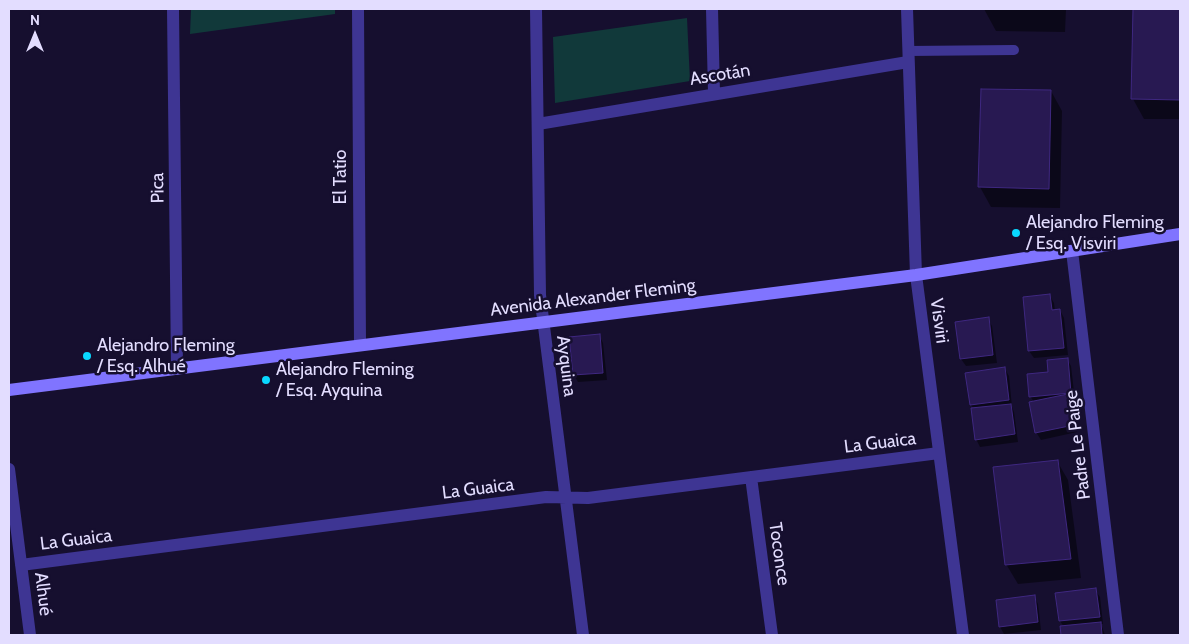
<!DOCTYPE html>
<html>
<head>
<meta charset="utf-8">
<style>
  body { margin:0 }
  #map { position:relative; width:1189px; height:644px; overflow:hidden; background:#160f2f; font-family:Cabin,sans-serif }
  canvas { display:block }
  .frame { position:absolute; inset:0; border:10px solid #e3ddff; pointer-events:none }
  .north { position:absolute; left:10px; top:10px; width:50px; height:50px; -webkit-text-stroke:4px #160f2f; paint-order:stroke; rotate:0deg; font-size:14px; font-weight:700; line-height:20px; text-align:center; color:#e3ddff }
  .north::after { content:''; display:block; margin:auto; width:18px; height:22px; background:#e3ddff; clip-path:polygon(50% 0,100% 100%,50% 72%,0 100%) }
</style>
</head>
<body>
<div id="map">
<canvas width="1189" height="644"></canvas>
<div class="frame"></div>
<div class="north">N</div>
</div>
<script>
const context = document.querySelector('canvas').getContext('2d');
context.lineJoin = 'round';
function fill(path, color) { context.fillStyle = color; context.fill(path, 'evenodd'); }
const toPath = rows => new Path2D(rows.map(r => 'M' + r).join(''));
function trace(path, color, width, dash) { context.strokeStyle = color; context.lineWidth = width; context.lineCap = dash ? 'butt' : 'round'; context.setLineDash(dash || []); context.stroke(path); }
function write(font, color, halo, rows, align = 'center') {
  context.font = font + ' Cabin,sans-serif'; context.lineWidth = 5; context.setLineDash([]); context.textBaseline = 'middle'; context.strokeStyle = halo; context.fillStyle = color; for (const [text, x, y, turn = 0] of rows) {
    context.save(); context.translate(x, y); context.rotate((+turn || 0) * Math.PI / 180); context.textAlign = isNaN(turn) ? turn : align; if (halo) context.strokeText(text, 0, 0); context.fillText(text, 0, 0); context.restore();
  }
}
fill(toPath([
  [191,9,335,9,335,14,190,34],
  [687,18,690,81,555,103,553,37]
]), '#11393a');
fill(toPath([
  [984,9,1066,9,1065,32,996,31],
  [1134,9,1180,9,1180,119,1144,119,1133,99],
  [1051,91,1062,111,1060,208,991,207,980,187],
  [1050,296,1054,303,1055,311,1060,310,1064,318,1068,355,1034,358,1029,351,1024,298],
  [988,319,992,326,997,363,966,366,961,359,956,323],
  [599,335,603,343,607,380,578,382,574,375],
  [1067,359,1071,366,1075,400,1070,400,1077,432,1041,440,1036,432,1034,402,1030,396,1049,373],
  [1005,369,1009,376,1012,407,1014,412,1018,442,980,447,976,439,974,409,971,405],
  [1057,461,1068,480,1081,578,1018,584,1006,564],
  [1095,590,1100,597,1103,624,1101,624,1105,635,1062,635,1062,627,1064,627,1060,621,1057,594],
  [1034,596,1038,604,1041,630,1004,634,1000,627,997,601]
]), '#0007');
const building = toPath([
  [1133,9,1180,9,1180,100,1131,99,1133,9],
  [981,89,1051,90,1049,189,978,187,981,89],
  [1050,294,1052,310,1060,309,1064,348,1028,351,1023,297,1050,294],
  [989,317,993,355,960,359,955,322,989,317],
  [600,334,603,373,573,375,569,337,600,334],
  [1068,358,1071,393,1029,397,1027,374,1048,372,1047,360,1068,358],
  [1005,367,1009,400,970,405,965,373,1005,367],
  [1068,394,1074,425,1035,433,1029,402,1068,394],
  [1011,404,1015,434,975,440,971,408,1011,404],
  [1058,460,1071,559,1005,565,993,467,1058,460],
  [1096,588,1100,617,1059,621,1055,593,1096,588],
  [1035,595,1038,622,999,627,996,600,1035,595],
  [1101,622,1102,635,1061,635,1060,626,1101,622]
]);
fill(building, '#281952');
trace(building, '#3f2881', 1);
trace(toPath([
  [908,51,1014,50]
]), '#3e3593', 10);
trace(toPath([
  [173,9,177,368],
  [358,9,360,345],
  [536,9,540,295,583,635],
  [712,9,714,93],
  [907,9,916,275,963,635],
  [538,124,908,62],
  [1072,251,1118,635],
  [9,469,30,635],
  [751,477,772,635],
  [21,565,546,497,588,498,939,453]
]), '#3e3593', 12);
trace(toPath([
  [9,390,916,275,1180,234]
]), '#8074ff', 12);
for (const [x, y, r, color] of [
  [1016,233,5,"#09d8ff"],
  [87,356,5,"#09d8ff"],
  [266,380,5,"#09d8ff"]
]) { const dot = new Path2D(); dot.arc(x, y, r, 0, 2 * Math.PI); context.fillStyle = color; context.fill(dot); trace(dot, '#160f2f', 2); }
write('18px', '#e3ddff', '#160f2f', [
  ["Ascotán",720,75,-9],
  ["El Tatio",341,177,-90],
  ["Pica",158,188,-91],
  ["Avenida Alexander Fleming",593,298,-7],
  ["Visviri",939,321,82],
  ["Ayquina",566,366,83],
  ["La Guaica",880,443,-7],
  ["Padre Le Paige",1078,445,-97],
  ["La Guaica",478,489,-7],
  ["La Guaica",76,540,-7],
  ["Toconce",779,554,82],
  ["Alhué",43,594,83]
]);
write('18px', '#e3ddff', '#160f2f', [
  ["Alejandro Fleming",1026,223],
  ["/ Esq. Visviri",1026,244],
  ["Alejandro Fleming",97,346],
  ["/ Esq. Alhué",97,367],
  ["Alejandro Fleming",276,370],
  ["/ Esq. Ayquina",276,391]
], 'left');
</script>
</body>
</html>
